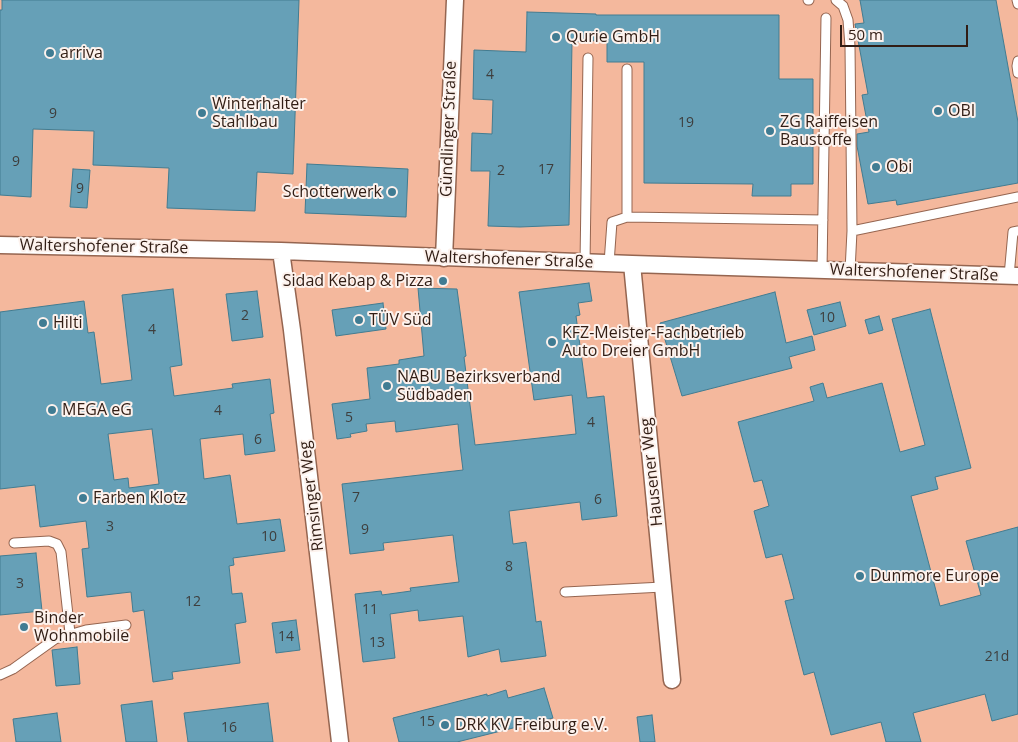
<!DOCTYPE html>
<html>
<head>
<meta charset="utf-8">
<style>
  body { margin:0 }
  #map { position:relative; width:1018px; height:742px; overflow:hidden; background:#fbc6af; font-family:"Open Sans",sans-serif }
  canvas { display:block }
  .scale { position:absolute; left:840px; top:25px; width:128px; height:22px; box-sizing:border-box; border:2px solid #311d14; border-top:0; padding-left:6px; font-size:15px; line-height:18px; white-space:nowrap; color:#311d14; -webkit-text-stroke:4px #fdf2ed; paint-order:stroke }
</style>
</head>
<body>
<div id="map">
<canvas width="1018" height="742"></canvas>
<div class="scale">50 m</div>
</div>
<script>
const context = document.querySelector('canvas').getContext('2d');
context.lineJoin = 'round';
function fill(path, color) { context.fillStyle = color; context.fill(path, 'evenodd'); }
const toPath = rows => new Path2D(rows.map(r => 'M' + r).join(''));
function trace(path, color, width, dash) { context.strokeStyle = color; context.lineWidth = width; context.lineCap = dash ? 'butt' : 'round'; context.setLineDash(dash || []); context.stroke(path); }
function write(font, color, halo, rows, align = 'center') {
  context.font = font + ' "Open Sans",sans-serif'; context.lineWidth = 4; context.setLineDash([]); context.textBaseline = 'middle'; context.strokeStyle = halo; context.fillStyle = color; for (const [text, x, y, turn = 0] of rows) {
    context.save(); context.translate(x, y); context.rotate((+turn || 0) * Math.PI / 180); context.textAlign = isNaN(turn) ? turn : align; if (halo) context.strokeText(text, 0, 0); context.fillText(text, 0, 0); context.restore();
  }
}
fill(toPath([
  [0,0,1018,0,1018,742,0,742]
]), '#f4b89d');
const building = toPath([
  [2,0,299,0,293,174,257,172,255,211,167,208,169,168,93,165,94,131,33,129,31,197,0,195,0,10,2,10,2,0],
  [860,0,996,0,1018,122,1018,183,897,205,896,200,868,204,857,146,857,134,869,132,862,95,868,94,855,24,864,23,860,0],
  [527,12,596,14,596,15,779,15,779,79,813,79,813,184,791,184,791,196,752,196,753,184,644,183,644,62,607,62,607,40,572,42,569,225,520,227,488,226,490,171,471,171,472,133,492,134,493,100,473,99,474,50,526,52,527,12],
  [307,164,408,169,406,217,305,213,307,164],
  [73,169,90,170,87,208,70,207,73,169],
  [589,283,592,301,578,303,580,315,576,316,587,398,604,396,617,516,582,520,580,502,509,511,513,544,526,542,536,622,541,621,546,656,501,662,499,649,468,657,463,616,419,621,418,610,390,614,395,658,363,662,355,594,381,591,382,595,411,591,410,588,459,582,456,560,453,535,383,543,384,550,350,554,342,484,463,470,460,446,458,424,396,432,395,421,366,424,367,431,350,434,351,437,337,439,332,404,370,399,367,368,399,364,399,360,424,356,418,288,457,289,466,356,464,357,475,445,576,434,572,395,534,400,519,292,589,283],
  [173,289,182,365,170,367,174,396,233,388,232,384,270,379,274,413,270,414,275,451,245,455,243,434,200,439,204,479,230,475,237,524,280,519,285,551,233,558,234,565,229,566,232,594,242,593,246,622,235,624,240,663,172,672,173,679,153,682,144,610,133,612,131,592,87,597,82,549,89,548,86,521,40,527,35,485,0,489,0,312,84,301,88,333,94,332,101,384,132,380,122,295,173,289],
  [152,429,159,484,129,488,128,478,114,480,108,434,152,429],
  [257,291,263,337,232,341,226,294,257,291],
  [775,292,786,343,812,336,815,350,789,357,792,368,682,396,660,323,775,292],
  [840,302,846,326,814,335,807,310,840,302],
  [383,303,386,329,336,336,332,310,383,303],
  [930,309,971,468,935,477,938,489,911,496,940,606,981,595,966,541,1018,527,1018,714,992,721,985,694,913,713,921,742,886,742,881,722,831,735,814,672,804,675,785,601,794,599,782,554,766,558,754,511,769,506,762,480,754,482,738,422,814,401,810,387,823,383,827,398,882,383,900,452,925,445,892,319,930,309],
  [879,316,883,330,869,334,865,320,879,316],
  [36,553,42,611,0,615,0,556,36,553],
  [296,620,300,650,276,653,272,623,296,620],
  [77,647,80,684,56,686,52,650,77,647],
  [544,688,553,718,457,742,399,742,393,718,487,694,487,696,506,690,508,698,544,688],
  [152,701,157,742,126,742,121,705,152,701],
  [268,703,273,742,188,742,184,713,268,703],
  [57,713,61,742,16,742,13,719,57,713],
  [652,715,655,742,640,742,637,717,652,715]
]);
fill(building, '#66a0b7');
trace(building, '#427c91', 1);
const service = toPath([
  [808,0,809,0],
  [836,0,843,6,848,20,850,46,852,231],
  [1017,0,1018,4],
  [1018,61,1017,66,1018,73],
  [627,217,823,220],
  [585,263,588,58],
  [609,263,612,222,627,217,627,69],
  [822,270,826,18],
  [850,271,852,231,1018,197],
  [1009,276,1013,232,1018,231],
  [14,543,49,541,57,544,61,552,70,633],
  [565,592,663,587],
  [0,675,13,669,55,639,86,630,126,625]
]);
const minor = toPath([
  [0,245,281,251,632,264,1018,276],
  [281,251,292,330,340,742],
  [444,258,455,0],
  [632,264,672,680]
]);
trace(service, '#956550', 11);
trace(minor, '#956550', 19);
trace(service, '#fff', 9);
trace(minor, '#fff', 16);
for (const [x, y, r, color] of [
  [556,37,5,"#407c93"],
  [50,53,5,"#407c93"],
  [938,111,5,"#407c93"],
  [202,113,5,"#407c93"],
  [770,131,5,"#407c93"],
  [876,167,5,"#407c93"],
  [392,192,5,"#407c93"],
  [443,281,5,"#407c93"],
  [359,320,5,"#407c93"],
  [43,323,5,"#407c93"],
  [552,342,5,"#407c93"],
  [387,386,5,"#407c93"],
  [52,410,5,"#407c93"],
  [83,498,5,"#407c93"],
  [860,576,5,"#407c93"],
  [24,627,5,"#407c93"],
  [445,725,5,"#407c93"]
]) { const dot = new Path2D(); dot.arc(x, y, r, 0, 2 * Math.PI); context.fillStyle = color; context.fill(dot); trace(dot, '#fdf2ed', 2); }
write('14px', '#3e3e3d', null, [
  ["4",490,75],
  ["9",53,114],
  ["19",686,123],
  ["9",16,162],
  ["17",546,170],
  ["2",501,171],
  ["9",80,189],
  ["2",245,316],
  ["10",827,318],
  ["4",152,330],
  ["4",218,411],
  ["5",349,418],
  ["4",591,423],
  ["6",258,440],
  ["7",356,498],
  ["6",598,500],
  ["3",110,527],
  ["9",365,530],
  ["10",269,537],
  ["8",509,567],
  ["3",20,584],
  ["12",193,602],
  ["11",370,610],
  ["14",286,637],
  ["13",377,643],
  ["21d",997,657],
  ["15",427,722],
  ["16",229,728]
]);
write('16px', '#311d14', '#fdf2ed', [
  ["Qurie GmbH",566,37],
  ["arriva",60,53],
  ["Winterhalter",212,104],
  ["Stahlbau",212,122],
  ["OBI",948,111],
  ["ZG Raiffeisen",780,122],
  ["Baustoffe",780,140],
  ["Obi",886,167],
  ["Schotterwerk",382,192,"right"],
  ["Sidad Kebap & Pizza",433,281,"right"],
  ["TÜV Süd",369,320],
  ["Hilti",53,323],
  ["KFZ-Meister-Fachbetrieb",562,333],
  ["Auto Dreier GmbH",562,351],
  ["NABU Bezirksverband",397,377],
  ["Südbaden",397,395],
  ["MEGA eG",62,410],
  ["Farben Klotz",93,498],
  ["Dunmore Europe",870,576],
  ["Binder",34,618],
  ["Wohnmobile",34,636],
  ["DRK KV Freiburg e.V.",455,725]
], 'left');
write('16px', '#311d14', '#fdf2ed', [
  ["Gündlinger Straße",449,129,-88],
  ["Waltershofener Straße",104,247,1],
  ["Waltershofener Straße",509,260,2],
  ["Waltershofener Straße",914,273,2],
  ["Hausener Weg",652,472,-96],
  ["Rimsinger Weg",312,496,-97]
]);
</script>
</body>
</html>
